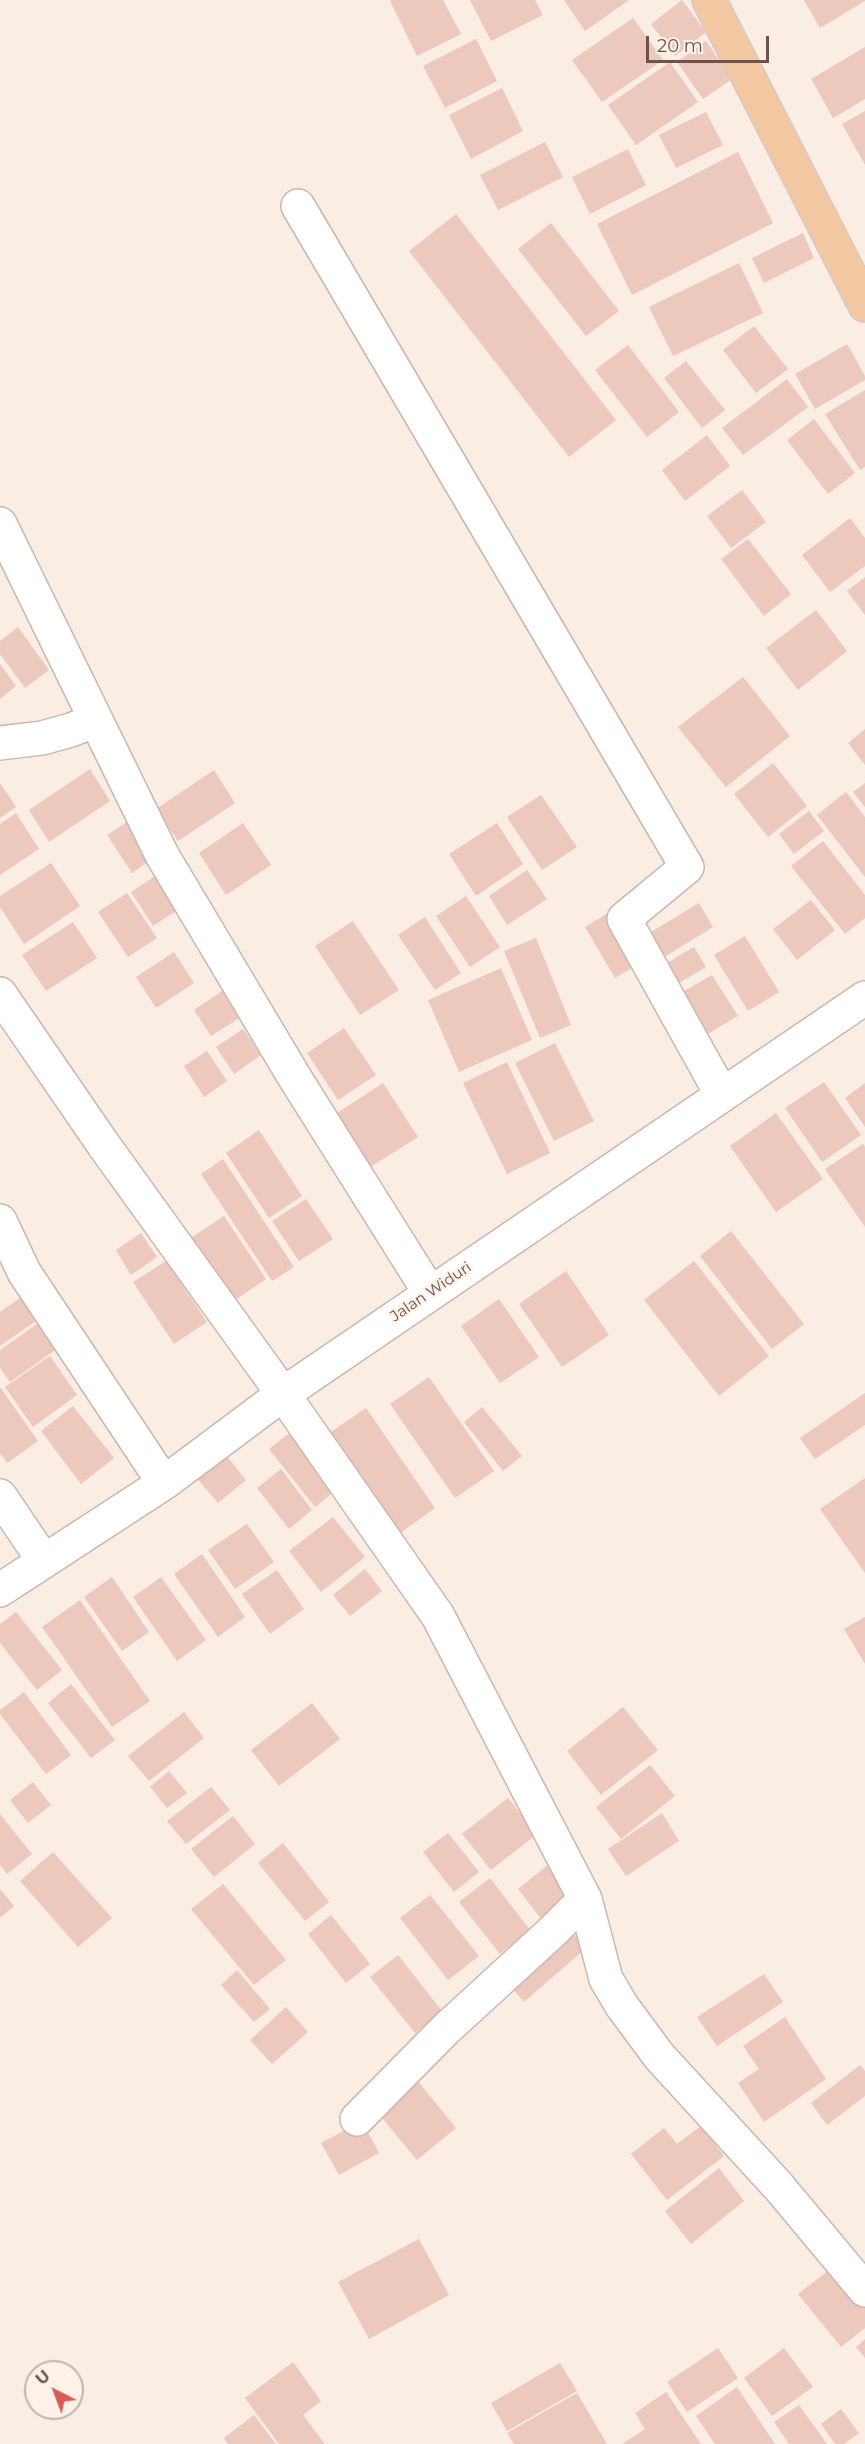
<!DOCTYPE html>
<html>
<head>
<meta charset="utf-8">
<style>
  body { margin:0 }
  #map { position:relative; width:865px; height:2444px; overflow:hidden; background:#faede3; font-family:Montserrat,sans-serif }
  canvas { display:block }
  .north { position:absolute; left:24px; top:2360px; width:60px; height:60px; box-sizing:border-box; background:#fdf2e8; border:2px solid #c4b2aa; border-radius:50%; rotate:318deg; font-size:16px; font-weight:700; line-height:24px; text-align:center; color:#6f524c }
  .north::after { content:''; display:block; margin:auto; width:21px; height:27px; background:#d95b53; clip-path:polygon(50% 0,100% 100%,50% 72%,0 100%) }
  .scale { position:absolute; left:646px; top:36px; width:123px; height:27px; box-sizing:border-box; border:3px solid #6f524c; border-top:0; padding-left:8px; font-size:18px; line-height:21px; white-space:nowrap; color:#6f524c; -webkit-text-stroke:4px #fdf2e8; paint-order:stroke }
</style>
</head>
<body>
<div id="map">
<canvas width="865" height="2444"></canvas>
<div class="north">U</div>
<div class="scale">20 m</div>
</div>
<script>
const context = document.querySelector('canvas').getContext('2d');
context.lineJoin = 'round';
function fill(path, color) { context.fillStyle = color; context.fill(path, 'evenodd'); }
const toPath = rows => new Path2D(rows.map(r => 'M' + r).join(''));
function trace(path, color, width, dash) { context.strokeStyle = color; context.lineWidth = width; context.lineCap = dash ? 'butt' : 'round'; context.setLineDash(dash || []); context.stroke(path); }
function write(font, color, halo, rows, align = 'center') {
  context.font = font + ' Montserrat,sans-serif'; context.lineWidth = 4.5; context.setLineDash([]); context.textBaseline = 'middle'; context.strokeStyle = halo; context.fillStyle = color; for (const [text, x, y, turn = 0] of rows) {
    context.save(); context.translate(x, y); context.rotate((+turn || 0) * Math.PI / 180); context.textAlign = isNaN(turn) ? turn : align; if (halo) context.strokeText(text, 0, 0); context.fillText(text, 0, 0); context.restore();
  }
}
fill(toPath([
  [392,0,443,0,461,34,417,56,390,1],
  [470,0,535,0,543,15,491,41],
  [564,0,629,0,585,31],
  [682,0,706,32,675,56,651,24],
  [804,0,865,0,865,1,820,28],
  [633,18,663,60,602,102,572,60],
  [476,39,497,81,445,108,423,66],
  [706,41,732,79,703,99,677,62],
  [865,47,865,99,833,118,811,79],
  [670,62,698,102,636,145,608,105],
  [502,88,523,131,471,159,449,115],
  [865,111,865,165,842,124],
  [706,112,723,145,676,168,659,135],
  [545,142,563,177,498,210,480,175],
  [628,149,646,185,590,214,572,177],
  [738,152,773,223,632,295,597,224],
  [456,214,616,420,569,457,409,251],
  [551,223,619,311,586,336,518,249],
  [803,233,814,258,764,283,752,258],
  [739,263,763,313,673,356,649,307],
  [754,326,788,369,756,393,723,350],
  [847,344,865,376,865,380,815,409,795,374],
  [628,345,679,412,647,437,595,370],
  [686,361,725,410,702,428,664,378],
  [787,379,808,407,743,455,722,428],
  [865,390,865,467,860,470,825,414],
  [814,419,855,473,828,494,787,440],
  [707,435,730,466,685,501,662,470],
  [742,490,766,522,731,548,707,516],
  [850,518,865,538,865,566,830,592,802,555],
  [748,539,791,594,764,616,721,559],
  [865,577,865,615,847,591],
  [816,610,847,651,798,690,766,648],
  [18,627,49,670,25,688,0,654,0,641],
  [0,664,16,686,0,699],
  [743,677,790,736,726,787,678,727],
  [865,729,865,765,848,743],
  [773,763,807,806,768,837,734,794],
  [90,769,110,801,49,842,29,810],
  [214,770,235,803,178,841,156,809],
  [0,783,16,807,0,818],
  [865,783,865,807,853,792],
  [846,792,865,817,865,877,817,815],
  [541,795,577,847,542,870,507,817],
  [809,811,824,831,794,854,779,834],
  [16,813,39,849,0,875,0,824],
  [130,820,155,857,132,873,107,835],
  [243,823,271,865,226,895,199,853],
  [497,823,523,864,476,896,449,854],
  [823,841,865,895,865,918,845,934,791,866],
  [51,863,80,906,24,944,0,907,0,896],
  [527,870,547,899,507,925,489,896],
  [163,871,185,905,153,926,131,892],
  [127,893,157,938,128,957,98,912],
  [466,896,500,947,470,967,436,916],
  [811,900,835,930,797,960,773,929],
  [699,903,713,927,656,962,641,938],
  [608,913,638,964,615,978,585,927],
  [425,917,461,973,435,990,398,935],
  [353,921,399,990,360,1015,315,946],
  [73,922,97,958,46,991,22,955],
  [745,936,779,992,748,1011,714,955],
  [536,938,571,1025,540,1038,504,951],
  [694,947,706,967,677,984,665,964],
  [174,952,194,983,156,1008,136,977],
  [501,968,532,1040,459,1072,428,1000],
  [712,975,738,1016,704,1036,679,994],
  [231,985,249,1012,211,1036,194,1010],
  [344,1028,376,1075,338,1100,307,1053],
  [243,1029,261,1055,234,1074,216,1047],
  [555,1043,594,1121,554,1141,515,1063],
  [207,1051,227,1081,204,1097,184,1066],
  [507,1062,550,1153,507,1174,463,1083],
  [824,1082,861,1135,822,1162,785,1108],
  [383,1083,418,1137,369,1168,334,1115],
  [865,1083,865,1127,845,1098],
  [776,1113,823,1179,776,1212,730,1146],
  [259,1130,302,1196,269,1218,226,1153],
  [863,1144,865,1147,865,1227,825,1169],
  [223,1159,294,1267,272,1281,201,1174],
  [306,1199,333,1239,299,1261,272,1221],
  [224,1216,266,1279,225,1307,183,1243],
  [731,1231,804,1324,772,1349,700,1256],
  [141,1233,157,1257,131,1275,116,1250],
  [166,1261,207,1322,174,1344,133,1282],
  [694,1261,769,1356,719,1396,644,1300],
  [566,1271,609,1335,562,1367,519,1304],
  [27,1293,43,1316,0,1346,0,1312],
  [499,1299,539,1357,500,1383,461,1326],
  [40,1322,58,1348,10,1382,0,1368,0,1350],
  [50,1356,77,1395,33,1427,5,1387],
  [429,1377,494,1471,455,1498,390,1404],
  [0,1387,38,1441,7,1463,0,1453],
  [865,1393,865,1425,815,1459,800,1438],
  [73,1406,114,1458,81,1484,41,1431],
  [482,1407,522,1456,503,1471,464,1422],
  [366,1408,435,1508,389,1541,319,1440],
  [293,1430,339,1488,315,1507,269,1449],
  [225,1454,246,1480,218,1503,196,1477],
  [281,1469,312,1510,289,1529,257,1488],
  [865,1478,865,1573,820,1509],
  [333,1517,365,1557,321,1592,289,1551],
  [247,1524,274,1562,235,1589,208,1550],
  [202,1554,245,1617,218,1637,174,1574],
  [365,1569,382,1591,350,1616,333,1595],
  [277,1570,304,1609,270,1634,242,1594],
  [112,1577,149,1632,122,1651,84,1597],
  [161,1577,206,1640,177,1661,133,1597],
  [80,1600,150,1701,112,1727,42,1627],
  [16,1612,62,1670,37,1690,0,1643,0,1624],
  [865,1617,865,1664,844,1629],
  [71,1684,115,1740,91,1758,48,1703],
  [24,1692,71,1755,46,1774,0,1714,0,1710],
  [312,1703,340,1739,279,1786,251,1750],
  [623,1707,658,1750,601,1795,567,1751],
  [184,1712,204,1738,149,1781,128,1756],
  [650,1765,675,1796,621,1839,596,1807],
  [169,1771,187,1793,167,1808,150,1787],
  [33,1782,51,1805,28,1823,10,1800],
  [211,1787,230,1810,186,1844,167,1821],
  [508,1798,537,1834,491,1870,462,1834],
  [662,1813,679,1841,626,1876,608,1849],
  [0,1814,32,1854,7,1874,0,1865],
  [233,1816,255,1844,214,1877,191,1849],
  [448,1833,479,1872,454,1892,423,1852],
  [283,1843,329,1902,305,1921,258,1863],
  [53,1852,112,1918,78,1947,20,1881],
  [549,1864,577,1899,545,1924,518,1889],
  [490,1878,530,1930,500,1954,459,1902],
  [223,1884,286,1960,254,1985,191,1909],
  [0,1889,14,1906,0,1918],
  [430,1895,479,1956,448,1980,400,1918],
  [331,1915,370,1964,346,1983,308,1934],
  [566,1925,586,1948,524,2002,504,1979],
  [398,1955,442,2011,415,2033,370,1977],
  [237,1970,270,2009,254,2022,221,1985],
  [764,1974,783,2002,717,2046,697,2017],
  [286,2007,308,2032,272,2064,250,2040],
  [785,2017,826,2079,764,2122,738,2083,759,2069,743,2046],
  [860,2065,865,2071,865,2096,827,2125,811,2103],
  [417,2080,456,2128,417,2160,378,2113],
  [362,2121,379,2153,339,2175,321,2143],
  [701,2126,724,2156,667,2200,631,2154,664,2128,677,2144],
  [719,2168,744,2201,691,2244,665,2211],
  [419,2239,449,2295,369,2339,338,2282],
  [833,2267,865,2307,865,2328,841,2347,798,2294],
  [865,2339,865,2358,856,2347],
  [718,2348,738,2378,687,2412,667,2382],
  [784,2348,813,2387,772,2416,744,2378],
  [293,2362,321,2401,303,2415,325,2444,279,2444,245,2398],
  [560,2363,577,2391,507,2431,491,2403],
  [737,2387,775,2444,715,2444,696,2416],
  [666,2392,701,2444,622,2444,645,2429,635,2413],
  [577,2393,607,2444,514,2444,507,2433],
  [799,2405,827,2444,789,2444,774,2422],
  [841,2409,859,2433,844,2444,835,2444,821,2424],
  [254,2415,276,2444,228,2444,224,2438]
]), '#ecc8bd');
const minor = toPath([
  [298,206,687,867,624,919,722,1095],
  [0,524,162,855,295,1078,430,1293],
  [0,743,42,738,71,730,96,720],
  [0,994,103,1144,283,1394,438,1616,585,1899,606,1979,622,2006,659,2056,779,2187,865,2290],
  [0,1221,24,1272,164,1483],
  [0,1496,44,1561],
  [0,1590,164,1483,283,1394,865,998],
  [357,2119,445,2030,553,1931,585,1899]
]);
const major = toPath([
  [709,0,865,305]
]);
trace(minor, '#ccb6ad', 36);
trace(major, '#d4cbc9', 36);
trace(minor, '#fff', 33);
trace(major, '#f3c7a1', 33);
write('15px', '#6f524c', '#fdf2e8', [
  ["Jalan Widuri",431,1292,-34]
]);
</script>
</body>
</html>
